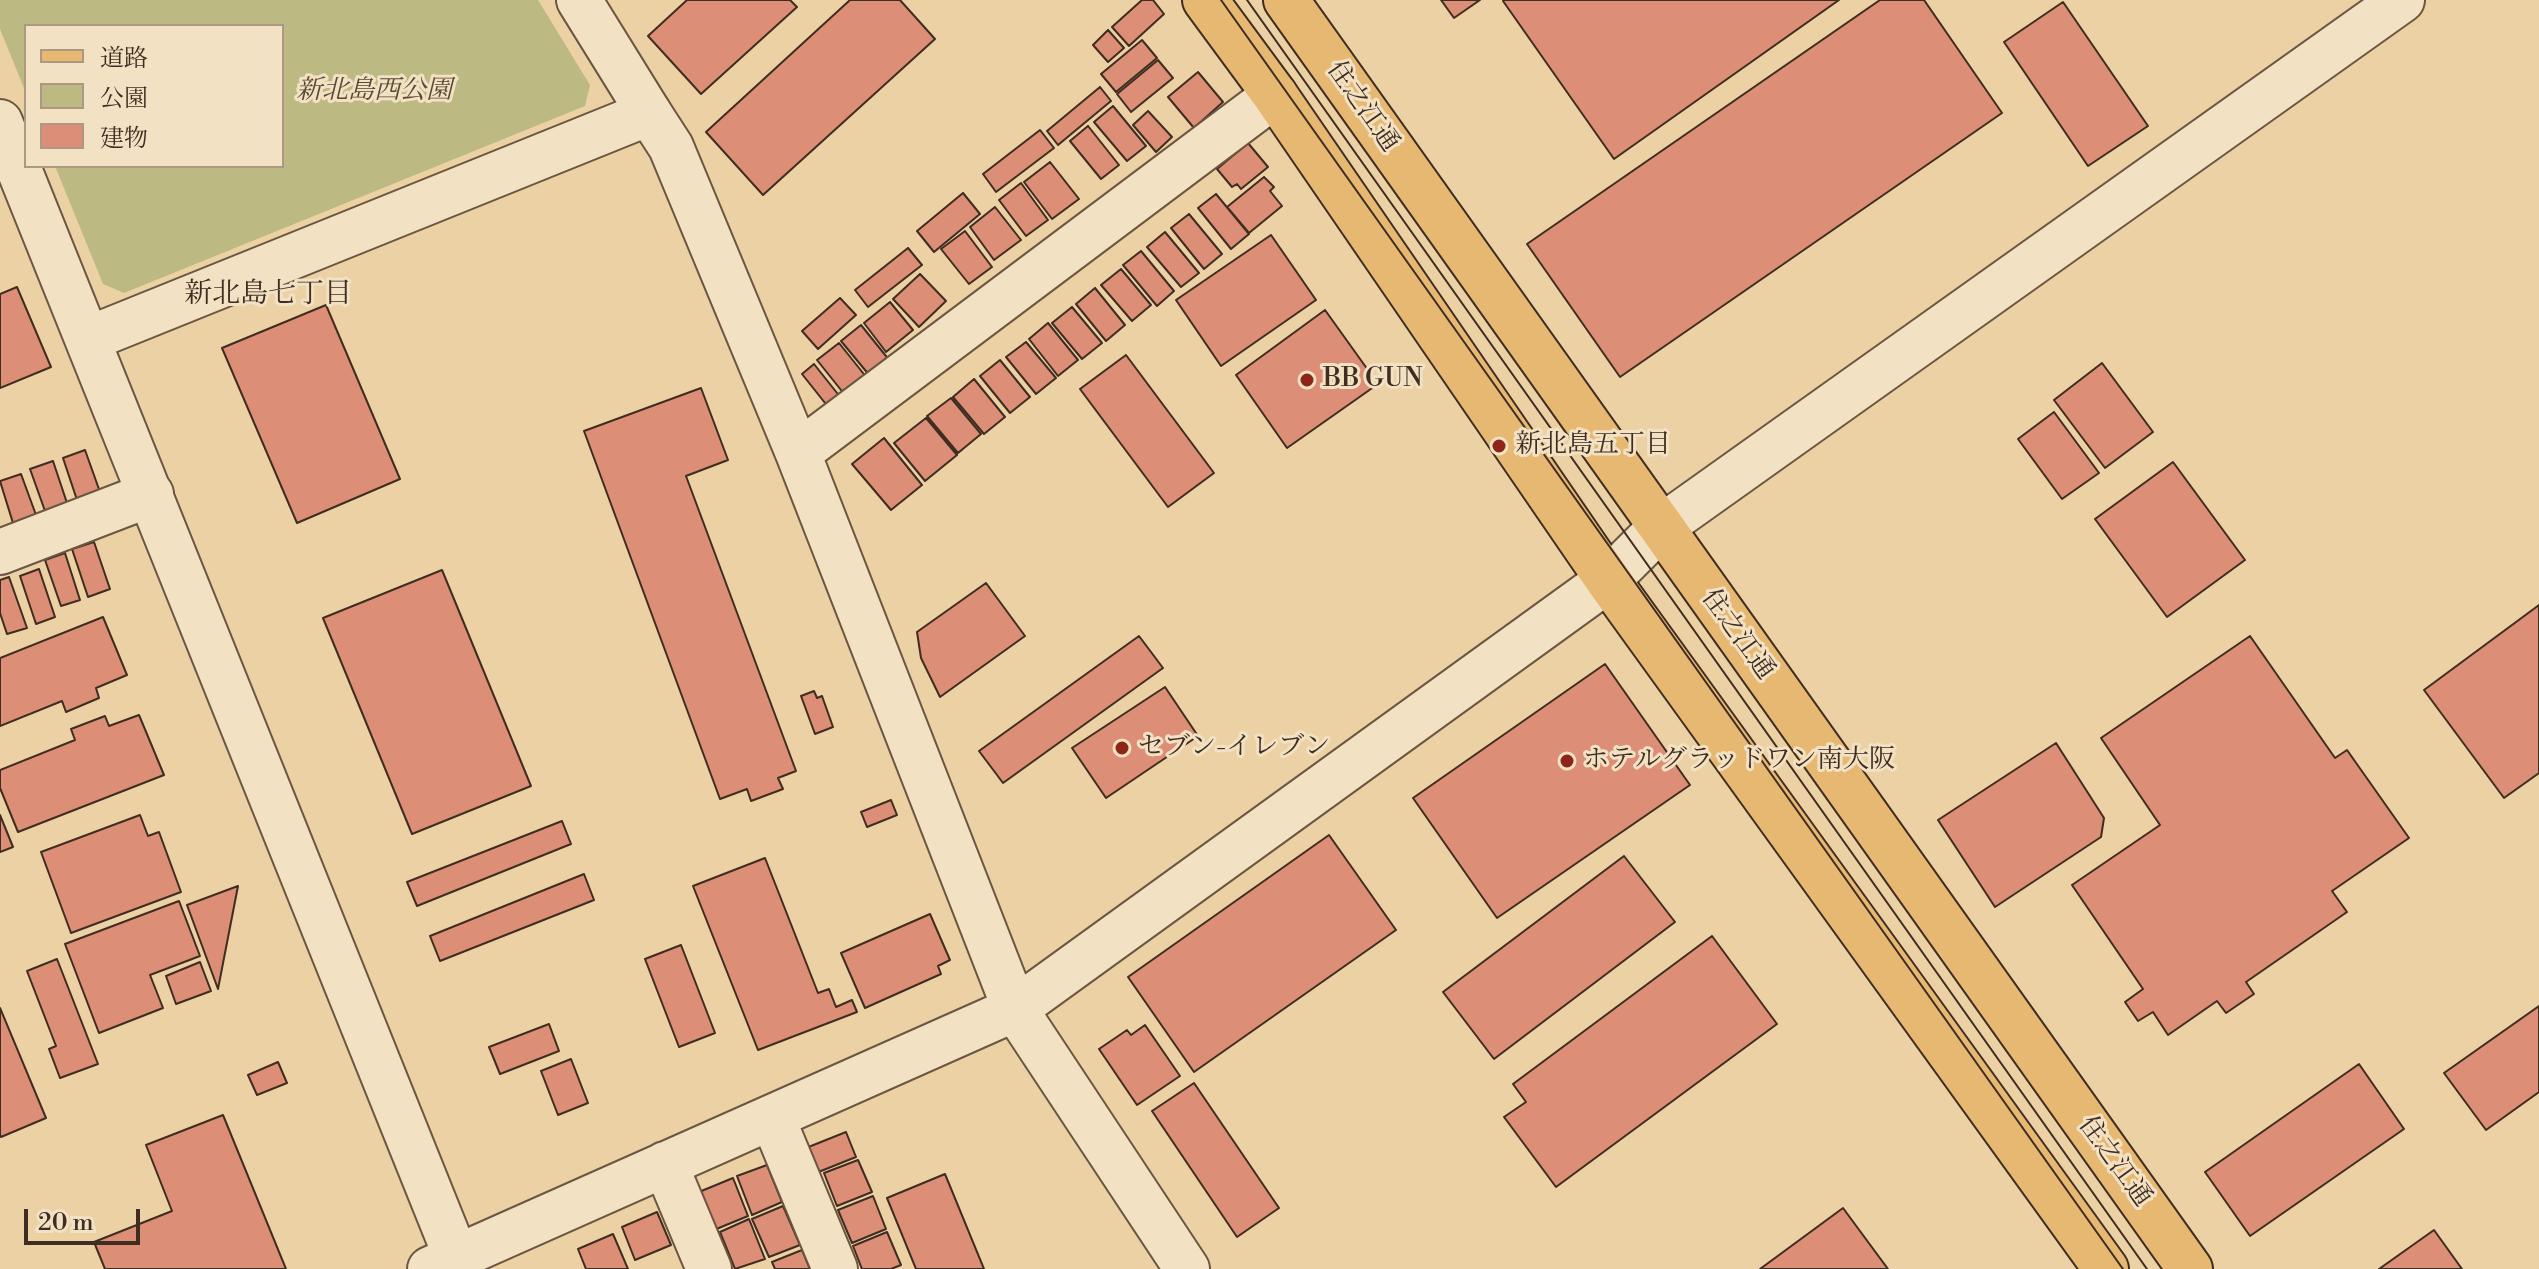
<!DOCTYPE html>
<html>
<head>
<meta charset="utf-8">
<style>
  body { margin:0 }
  #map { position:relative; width:2539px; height:1269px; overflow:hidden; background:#ebd1a3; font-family:"Libre Bodoni","Noto Serif JP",serif }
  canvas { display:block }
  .legend { position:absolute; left:24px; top:24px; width:260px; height:144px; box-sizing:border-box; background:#f2e1c3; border:2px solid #ab9983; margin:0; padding:10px 14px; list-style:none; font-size:24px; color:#402d22 }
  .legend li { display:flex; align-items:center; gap:16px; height:40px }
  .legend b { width:40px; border:2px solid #ab9983 }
  .scale { position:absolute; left:24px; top:1209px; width:116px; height:36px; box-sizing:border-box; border:4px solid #402d22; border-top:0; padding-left:10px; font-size:24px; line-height:28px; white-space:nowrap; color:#402d22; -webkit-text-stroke:6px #f2e1c3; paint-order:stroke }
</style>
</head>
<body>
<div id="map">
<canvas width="2539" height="1269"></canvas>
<ul class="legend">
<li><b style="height:10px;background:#e6b872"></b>道路</li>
<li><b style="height:22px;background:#bcba82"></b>公園</li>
<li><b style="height:22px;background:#dd8e76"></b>建物</li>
</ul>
<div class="scale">20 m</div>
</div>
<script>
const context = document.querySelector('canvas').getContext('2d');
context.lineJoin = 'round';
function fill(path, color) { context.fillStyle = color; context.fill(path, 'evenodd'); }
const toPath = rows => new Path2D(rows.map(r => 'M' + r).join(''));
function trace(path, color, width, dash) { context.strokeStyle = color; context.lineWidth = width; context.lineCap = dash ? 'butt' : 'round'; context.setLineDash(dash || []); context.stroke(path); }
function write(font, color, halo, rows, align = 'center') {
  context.font = font + ' "Libre Bodoni","Noto Serif JP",serif'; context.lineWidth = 6; context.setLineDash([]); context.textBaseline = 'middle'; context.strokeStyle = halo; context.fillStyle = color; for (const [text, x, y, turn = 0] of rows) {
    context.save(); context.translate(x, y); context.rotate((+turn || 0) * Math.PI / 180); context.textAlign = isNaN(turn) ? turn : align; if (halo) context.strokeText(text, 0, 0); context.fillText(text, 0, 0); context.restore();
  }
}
fill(toPath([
  [0,0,538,0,590,85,585,106,124,293,103,284,55,166,282,166,282,26,26,26,26,93,0,29]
]), '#bcba82');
const building = toPath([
  [687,0,790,0,797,7,701,94,648,36,687,0],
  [850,0,900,0,935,39,763,195,706,132,850,0],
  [1142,0,1153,0,1164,14,1129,46,1112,27,1142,0],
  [1441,0,1480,0,1454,18,1441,0],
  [1504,0,1839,0,1614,159,1503,1,1504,0],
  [1880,0,1924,0,2002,113,1620,377,1527,244,1880,0],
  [2063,2,2148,126,2088,166,2004,42,2063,2],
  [1108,30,1124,48,1108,62,1093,45,1108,30],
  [1142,40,1157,58,1116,92,1101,74,1142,40],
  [1158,60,1173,78,1131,112,1117,94,1158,60],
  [1198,72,1223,102,1194,128,1168,97,1198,72],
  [1100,87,1111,101,1058,145,1047,131,1100,87],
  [1113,106,1146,146,1127,161,1094,122,1113,106],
  [1148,111,1172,137,1156,152,1133,125,1148,111],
  [1088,126,1119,165,1101,179,1070,141,1088,126],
  [1040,130,1054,148,996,192,983,174,1040,130],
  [1248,143,1268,167,1241,189,1237,184,1232,187,1217,169,1248,143],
  [1050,162,1079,199,1052,219,1024,182,1050,162],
  [1264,177,1274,187,1270,191,1282,206,1249,233,1227,207,1264,177],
  [1021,183,1048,220,1026,236,999,200,1021,183],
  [963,193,980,214,934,252,917,231,963,193],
  [1216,194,1249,234,1231,249,1198,208,1216,194],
  [995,207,1021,240,994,260,970,227,995,207],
  [1189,214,1222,254,1204,269,1171,228,1189,214],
  [965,231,992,267,969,284,941,249,965,231],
  [1165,232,1199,273,1181,287,1147,247,1165,232],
  [1271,235,1316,300,1221,366,1176,300,1271,235],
  [908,248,922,265,868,307,855,290,908,248],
  [1141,251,1174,291,1157,306,1123,265,1141,251],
  [1121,269,1151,305,1132,321,1101,285,1121,269],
  [920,274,946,301,919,327,893,299,920,274],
  [17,287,51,367,0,388,0,294,17,287],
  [1095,288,1125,325,1106,341,1076,304,1095,288],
  [840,298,856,315,818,349,802,331,840,298],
  [890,302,913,330,886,352,864,323,890,302],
  [326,305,400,479,297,523,222,348,326,305],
  [1072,307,1102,343,1082,359,1052,323,1072,307],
  [1325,310,1378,384,1287,448,1236,375,1325,310],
  [1048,323,1078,360,1058,376,1029,339,1048,323],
  [861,325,890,361,870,376,841,341,861,325],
  [1026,342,1056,378,1036,394,1006,357,1026,342],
  [839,343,867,378,845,395,817,360,839,343],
  [1126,355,1214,473,1168,507,1080,389,1126,355],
  [1000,360,1030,397,1010,413,980,376,1000,360],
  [2102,363,2153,432,2105,468,2054,400,2102,363],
  [814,364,841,398,829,408,802,374,814,364],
  [974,379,1005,417,984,434,953,397,974,379],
  [701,388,728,460,686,476,796,771,778,778,783,789,751,801,747,789,720,799,584,431,701,388],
  [951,398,981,434,958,453,927,416,951,398],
  [2054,412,2099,473,2062,499,2018,439,2054,412],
  [926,418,957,455,925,481,894,443,926,418],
  [884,438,922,485,891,510,852,464,884,438],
  [85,450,100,492,77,500,63,458,85,450],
  [53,461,67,503,45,511,30,469,53,461],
  [2173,462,2245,560,2167,617,2095,519,2173,462],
  [21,474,36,515,13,523,0,481,21,474],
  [94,542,110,589,88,597,72,549,94,542],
  [65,553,80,600,61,606,45,560,65,553],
  [39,569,55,617,36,624,20,576,39,569],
  [442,570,531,786,412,834,323,618,442,570],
  [9,577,27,628,7,634,0,613,0,580,9,577],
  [986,583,1025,636,940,697,921,658,917,632,986,583],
  [2539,605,2539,773,2504,798,2424,690,2539,605],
  [103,617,127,675,96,688,99,698,66,712,62,701,0,726,0,658,103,617],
  [1139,636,1163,668,1003,783,979,751,1139,636],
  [2250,636,2335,758,2347,750,2409,838,2332,891,2347,912,2246,982,2254,994,2226,1013,2217,1001,2168,1035,2153,1012,2138,1021,2125,1002,2143,989,2072,885,2160,825,2101,738,2250,636],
  [1605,664,1690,785,1497,918,1413,798,1605,664],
  [1165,687,1198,736,1106,798,1072,748,1165,687],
  [814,691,817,698,822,696,833,727,815,734,801,696,814,691],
  [139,715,164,775,18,832,0,788,0,770,75,740,71,729,105,716,109,726,139,715],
  [2056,743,2104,818,2101,837,1995,907,1938,820,2056,743],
  [891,800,897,815,867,827,861,812,891,800],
  [0,815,13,847,0,852,0,815],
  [140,815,148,836,159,832,181,892,71,933,41,852,140,815],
  [562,821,571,844,417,906,407,882,562,821],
  [1329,835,1396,930,1194,1072,1128,977,1329,835],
  [1624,856,1675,922,1494,1059,1443,992,1624,856],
  [765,858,818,993,829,989,836,1007,852,1000,857,1012,758,1050,693,886,765,858],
  [584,874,594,900,440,961,430,936,584,874],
  [238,886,218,989,187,905,238,886],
  [179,901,200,956,150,975,163,1008,99,1033,65,944,179,901],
  [930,914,950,960,938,966,941,974,865,1008,841,953,930,914],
  [1712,936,1777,1024,1556,1187,1504,1117,1526,1102,1513,1084,1712,936],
  [681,945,715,1033,679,1047,645,959,681,945],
  [57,959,98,1064,60,1078,49,1049,56,1046,27,971,57,959],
  [200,962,211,991,176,1004,166,976,200,962],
  [2539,1006,2539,1092,2486,1130,2444,1073,2539,1006],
  [0,1008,46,1118,1,1137,0,1135,0,1008],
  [549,1024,559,1051,500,1074,489,1047,549,1024],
  [1145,1025,1180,1076,1137,1105,1099,1049,1127,1030,1131,1035,1145,1025],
  [571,1059,588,1103,558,1115,541,1071,571,1059],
  [278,1062,287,1083,257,1095,248,1075,278,1062],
  [2359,1064,2404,1129,2250,1236,2205,1172,2359,1064],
  [1194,1083,1279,1208,1237,1237,1152,1111,1194,1083],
  [223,1115,286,1269,105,1269,94,1242,172,1211,146,1145,223,1115],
  [846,1132,856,1157,816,1173,806,1148,846,1132],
  [858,1160,872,1192,837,1206,824,1173,858,1160],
  [767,1165,782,1202,752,1215,737,1176,767,1165],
  [945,1174,984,1269,916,1269,887,1198,945,1174],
  [733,1178,748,1216,714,1230,699,1192,733,1178],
  [873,1196,886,1229,852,1243,838,1210,873,1196],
  [783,1206,800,1245,769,1257,752,1219,783,1206],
  [1843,1208,1888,1269,1760,1269,1843,1208],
  [657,1212,671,1245,635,1260,622,1227,657,1212],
  [749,1219,765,1259,735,1269,720,1232,749,1219],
  [2434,1230,2462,1269,2379,1269,2434,1230],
  [887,1232,901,1265,891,1269,862,1269,853,1246,887,1232],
  [613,1234,628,1269,586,1269,578,1249,613,1234],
  [802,1250,810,1269,775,1269,772,1262,802,1250]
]);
fill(building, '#dd8e76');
trace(building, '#402d22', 2);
const minor = toPath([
  [88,339,649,113,671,147,798,453,1015,1009,1187,1269],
  [798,453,1275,95],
  [0,552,151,494],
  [772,1117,835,1269],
  [665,1164,709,1269],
  [430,1269,1015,1009,1608,580]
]);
const tertiary = toPath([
  [579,0,649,113],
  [0,122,461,1269],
  [1608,580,1660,528,2402,0]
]);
const primary = toPath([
  [1205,0,1275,95,1608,580,2106,1269],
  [1286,0,2190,1269]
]);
trace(minor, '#6b5642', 48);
trace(tertiary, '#6b5642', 48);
trace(primary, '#402d22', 48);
trace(minor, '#f2e1c3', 44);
trace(tertiary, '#f2e1c3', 44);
trace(primary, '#e6b872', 44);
trace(toPath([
  [1221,0,2123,1269],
  [1247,0,2147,1269]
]), '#402d22', 2);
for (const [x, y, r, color] of [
  [1307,380,8,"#8f2418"],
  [1499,446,8,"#8f2418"],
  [1122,748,8,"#8f2418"],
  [1567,761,8,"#8f2418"]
]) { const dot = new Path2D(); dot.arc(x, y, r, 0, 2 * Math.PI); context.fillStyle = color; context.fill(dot); trace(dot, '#f2e1c3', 3); }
write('italic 26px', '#594935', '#f2e1c3', [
  ["新北島西公園",374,92]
]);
write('26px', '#402d22', '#f2e1c3', [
  ["住之江通",1362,107,55],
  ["住之江通",1737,635,54],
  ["住之江通",2114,1162,54]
]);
write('26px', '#402d22', '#f2e1c3', [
  ["BB GUN",1323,380],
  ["新北島五丁目",1515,446],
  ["セブン-イレブン",1138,748],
  ["ホテルグラッドワン南大阪",1583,761]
], 'left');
write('28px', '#402d22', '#f2e1c3', [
  ["新北島七丁目",268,295]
]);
</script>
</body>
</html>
